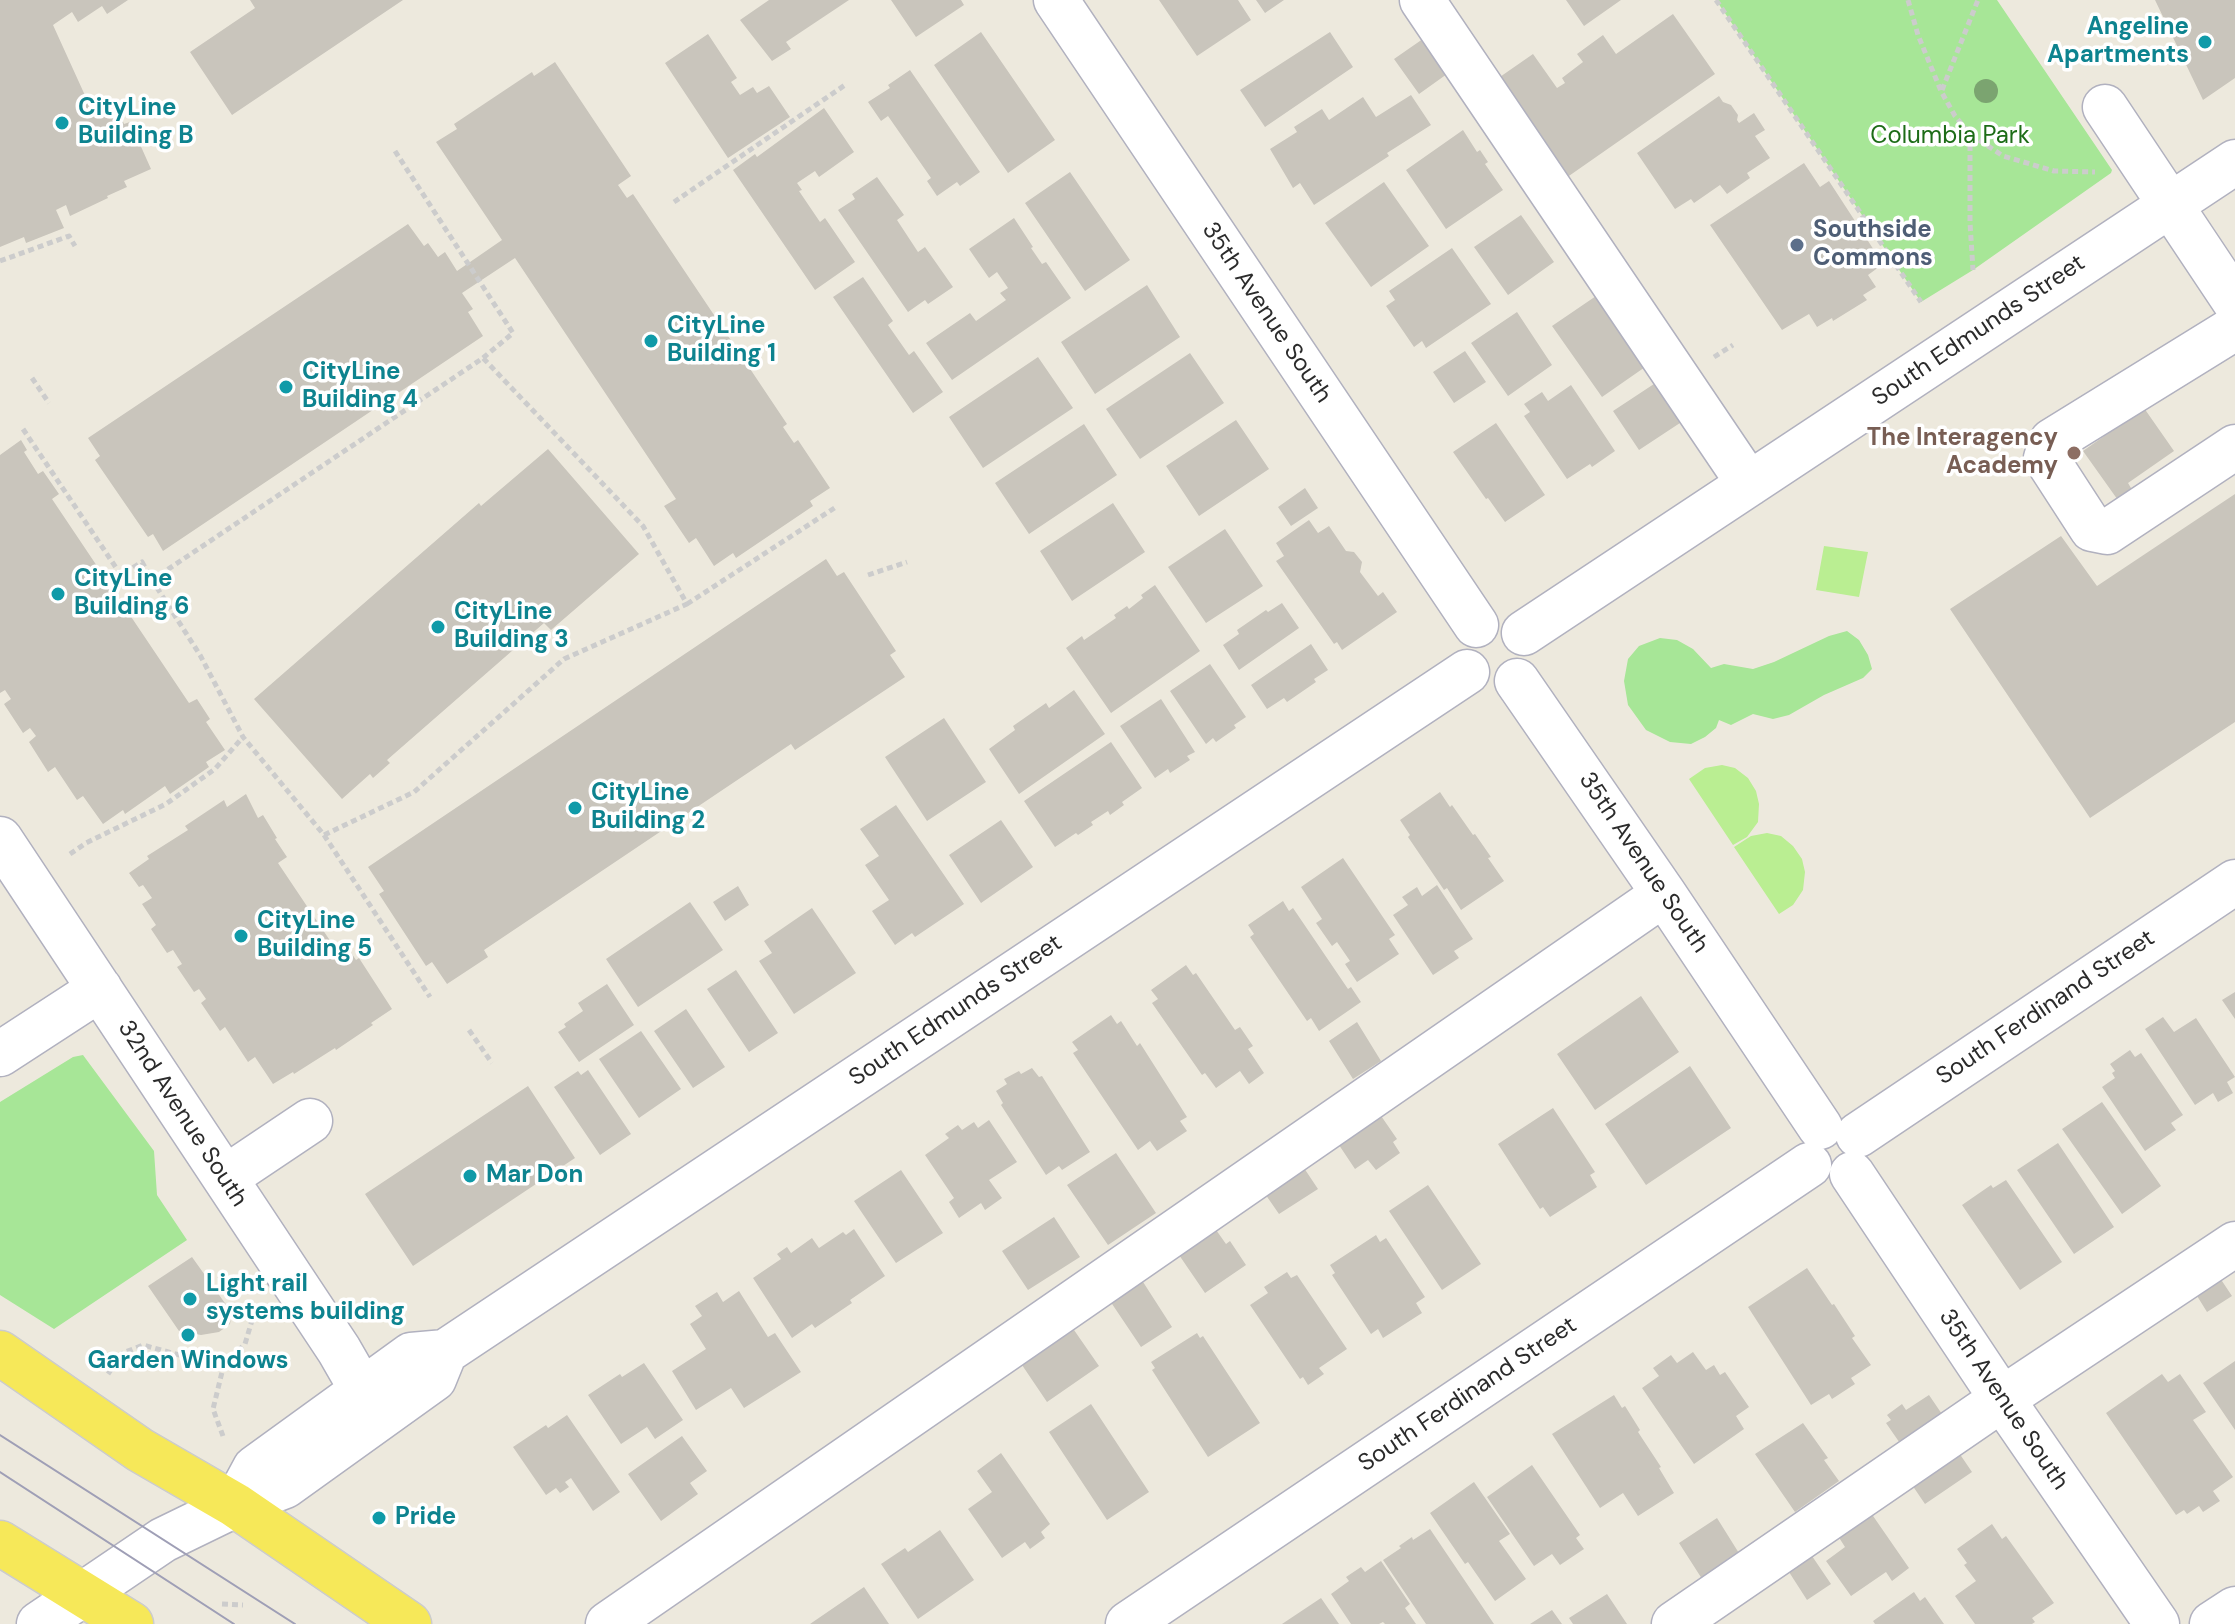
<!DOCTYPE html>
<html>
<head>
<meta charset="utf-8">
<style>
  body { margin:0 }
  canvas { display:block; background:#ede9dd }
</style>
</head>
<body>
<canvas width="2235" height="1624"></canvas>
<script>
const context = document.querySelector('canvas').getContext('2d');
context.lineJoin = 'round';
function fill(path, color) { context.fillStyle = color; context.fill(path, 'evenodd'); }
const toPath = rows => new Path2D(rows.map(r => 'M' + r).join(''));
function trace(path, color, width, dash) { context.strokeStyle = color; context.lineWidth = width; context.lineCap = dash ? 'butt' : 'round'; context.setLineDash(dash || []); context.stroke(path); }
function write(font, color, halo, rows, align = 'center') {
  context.font = font + ' "DM Sans",sans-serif'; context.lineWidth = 7; context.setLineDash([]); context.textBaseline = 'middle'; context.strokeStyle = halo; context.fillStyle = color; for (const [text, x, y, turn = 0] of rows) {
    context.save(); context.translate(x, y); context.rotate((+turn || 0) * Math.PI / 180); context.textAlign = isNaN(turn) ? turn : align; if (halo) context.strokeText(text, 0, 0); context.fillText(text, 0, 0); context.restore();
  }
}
fill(toPath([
  [1716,0,1997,0,2112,170,2111,173,1973,270,1921,302],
  [1847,631,1859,640,1868,655,1872,669,1863,678,1824,695,1789,715,1773,719,1753,714,1731,725,1719,720,1716,728,1705,737,1691,744,1670,742,1646,730,1628,705,1624,681,1628,659,1639,646,1660,638,1677,640,1693,649,1711,668,1724,664,1753,669,1774,662,1829,636],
  [83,1055,154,1151,157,1195,187,1240,54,1329,0,1295,0,1102,73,1057]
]), '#a7e697');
fill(toPath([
  [1824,546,1868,552,1859,597,1816,590],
  [1722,765,1735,768,1748,778,1756,791,1759,804,1758,822,1747,837,1733,845,1689,779,1705,768],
  [1767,833,1781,836,1793,846,1802,859,1805,872,1803,890,1793,905,1779,914,1734,847,1751,836]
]), '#baee92');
fill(toPath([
  [0,0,128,0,107,14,102,6,78,22,72,12,53,25,93,113,115,103,124,124,130,122,151,169,124,181,127,187,107,196,108,198,70,216,66,205,56,210,64,228,26,243,24,237,0,247],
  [250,0,403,0,232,115,190,52,255,8],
  [769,0,849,0,786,42,791,49,772,61,740,20],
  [891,0,961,0,964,5,916,37],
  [1159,0,1238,0,1251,20,1197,56],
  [1256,0,1284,0,1265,13],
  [1566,0,1621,0,1584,26],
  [2155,0,2235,0,2235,78,2203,100],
  [1673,14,1715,74,1566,178,1497,79,1533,54,1557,88,1565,83,1562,78,1583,62,1577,54,1603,35,1616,54],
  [981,32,1055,140,1008,173,934,65],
  [1330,32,1353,67,1265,127,1240,90],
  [708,34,737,78,731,82,740,95,753,87,757,93,769,86,790,117,728,158,665,63],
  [1430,34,1454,69,1419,94,1394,59],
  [555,62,631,176,618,185,627,198,633,194,787,424,783,427,794,443,798,440,830,488,810,501,813,506,736,558,733,553,714,566,696,538,689,543,664,506,676,499,515,258,462,293,473,309,468,312,483,336,163,551,153,534,148,537,95,460,100,456,88,438,408,224,424,246,428,243,438,257,445,252,457,271,502,240,436,142,457,129,454,124,532,72,534,76],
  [910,70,980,172,960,186,957,182,937,196,927,181,931,178,888,116,881,121,868,102,890,88,888,85],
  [1411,95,1431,125,1387,153,1389,156,1314,205,1300,183,1293,188,1270,149,1297,132,1294,127,1322,109,1329,120,1363,97,1376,117],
  [1719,96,1723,102,1731,105,1738,115,1737,120,1739,123,1754,113,1765,130,1755,136,1770,158,1747,173,1750,178,1727,194,1720,185,1694,203,1691,199,1675,209,1637,153],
  [824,108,854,152,819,177,815,171,797,183,802,190,799,191,820,222,825,218,855,262,815,290,733,170,755,154,757,157],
  [1463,130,1477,152,1480,150,1488,162,1485,164,1503,190,1446,229,1406,170],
  [1804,163,1820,187,1829,181,1883,264,1868,275,1876,287,1863,295,1867,300,1833,321,1832,318,1817,327,1809,314,1782,330,1710,225],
  [1070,172,1130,260,1085,291,1025,203],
  [877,177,904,215,897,220,918,252,925,247,953,287,928,304,925,300,908,312,838,210,855,199,852,194],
  [1384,182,1429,246,1371,287,1325,223],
  [1521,215,1554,262,1508,295,1474,247],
  [1014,218,1033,247,1031,248,1042,264,1046,262,1071,298,952,380,926,343,970,313,976,321,1006,300,1000,293,1008,288,997,272,989,278,969,249],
  [1452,248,1491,304,1426,348,1422,341,1414,347,1386,306,1395,300,1389,291],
  [863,277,893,321,888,325,909,355,914,351,943,392,913,413,833,297],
  [1147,285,1180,337,1095,394,1061,342],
  [1599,294,1648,365,1602,397,1552,326],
  [1517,312,1552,365,1508,396,1471,343],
  [1465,351,1486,382,1454,403,1433,372],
  [1190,353,1224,403,1140,459,1106,409],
  [1038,357,1073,408,983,468,949,417],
  [1657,382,1683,421,1639,450,1613,411],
  [1571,385,1615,451,1592,467,1590,464,1567,479,1524,416,1530,412,1524,404,1542,392,1548,401],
  [2144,408,2174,451,2128,483,2134,493,2120,503,2083,451],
  [1236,420,1269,469,1199,516,1166,466],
  [1496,423,1545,495,1505,522,1488,498,1486,499,1453,452],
  [1084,424,1117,475,1029,534,995,483],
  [21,440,27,450,24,452,38,474,43,471,59,494,52,499,189,703,197,699,210,719,206,722,225,750,206,762,209,767,170,794,165,786,125,814,123,810,103,824,83,796,77,800,55,767,48,772,29,742,36,736,30,728,23,733,4,704,11,699,5,690,0,693,0,455],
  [548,449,639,554,551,630,544,623,387,760,390,763,373,778,370,774,342,799,254,699,479,503,481,506],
  [1305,488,1318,508,1291,526,1278,507],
  [2235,494,2235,722,2090,818,1950,609,2061,536,2097,586],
  [1113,503,1145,552,1072,601,1040,551],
  [1309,520,1318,533,1329,526,1346,551,1354,552,1362,562,1360,572,1378,596,1383,592,1397,612,1342,650,1337,642,1334,644,1276,561,1284,556,1276,543],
  [1225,529,1263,586,1206,623,1168,567],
  [826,559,837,576,844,572,896,651,890,655,905,677,795,750,791,744,484,950,488,957,447,984,432,962,426,966,379,894,384,891,368,867],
  [1155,585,1200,651,1111,713,1066,648,1082,636,1084,640,1116,618,1114,615,1127,606,1129,609,1143,598,1141,595],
  [1282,603,1299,628,1239,670,1223,645,1239,634,1237,630,1266,610,1268,612],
  [1311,644,1328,670,1314,679,1316,682,1287,702,1284,698,1267,709,1251,685],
  [1210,664,1246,717,1234,725,1236,728,1216,742,1213,738,1206,744,1170,691],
  [1074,690,1105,734,1019,794,989,749,1015,730,1013,726,1046,703,1049,708],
  [1161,699,1195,752,1187,756,1190,760,1170,773,1168,769,1155,778,1120,726],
  [944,718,986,782,927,821,885,757],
  [1111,742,1142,788,1122,802,1124,805,1110,815,1108,811,1091,822,1093,825,1078,835,1076,833,1055,847,1024,801],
  [1440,792,1450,807,1452,805,1473,835,1475,834,1491,857,1488,858,1504,881,1461,910,1447,888,1444,890,1408,837,1410,835,1400,820],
  [246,794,258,818,263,815,277,838,275,839,287,857,278,863,335,948,344,942,356,960,359,958,392,1009,371,1023,373,1025,336,1050,335,1048,294,1074,293,1072,273,1084,255,1057,248,1062,225,1027,220,1031,201,1003,206,999,199,989,194,992,177,967,182,964,173,950,167,953,151,929,156,925,142,904,152,898,143,885,139,887,129,873,149,859,147,856,188,830,185,826,224,800,227,807],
  [896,805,964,904,915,937,912,933,895,945,872,911,889,900,865,865,879,856,860,829],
  [1001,820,1033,867,981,903,949,855],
  [1343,858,1395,935,1389,939,1399,954,1357,982,1345,964,1350,961,1337,942,1332,946,1316,923,1322,919,1301,887],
  [1437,885,1473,939,1454,951,1459,958,1433,975,1393,915,1408,905,1402,897,1417,887,1422,896],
  [738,886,749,905,725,921,713,902],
  [1283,901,1289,911,1293,908,1348,989,1351,987,1361,1002,1319,1031,1311,1018,1307,1021,1250,937,1254,934,1248,925],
  [690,902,723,950,638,1007,606,959],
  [812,908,856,973,794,1014,759,961,772,953,764,941],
  [1186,965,1193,975,1196,973,1235,1030,1240,1027,1253,1046,1248,1049,1264,1073,1249,1084,1240,1071,1216,1088,1205,1073,1202,1075,1152,1003,1158,999,1151,990],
  [736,970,778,1033,749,1052,707,989],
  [607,984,634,1025,579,1062,558,1032,566,1027,564,1024,583,1011,578,1003],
  [2235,992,2235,1019,2222,1000],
  [1641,996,1679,1052,1595,1110,1557,1054],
  [686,1009,725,1067,693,1088,654,1031],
  [1111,1015,1117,1024,1121,1021,1137,1046,1140,1043,1187,1117,1180,1121,1187,1131,1157,1151,1150,1141,1138,1150,1073,1053,1078,1050,1072,1042],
  [2163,1017,2174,1032,2196,1018,2235,1077,2227,1082,2233,1093,2218,1102,2213,1093,2195,1105,2145,1029],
  [1357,1022,1381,1061,1353,1079,1329,1041],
  [641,1031,681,1089,639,1118,599,1059],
  [2130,1050,2135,1057,2141,1053,2183,1115,2171,1123,2176,1130,2145,1151,2102,1087,2115,1078,2112,1073,2115,1071,2110,1064],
  [1690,1066,1731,1128,1646,1185,1605,1124],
  [1032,1068,1039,1077,1042,1076,1090,1152,1062,1170,1059,1166,1046,1175,1001,1105,1003,1103,996,1091,1007,1084,1004,1079,1019,1071,1021,1074],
  [588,1070,631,1134,600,1155,554,1087,578,1071,581,1075],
  [528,1086,575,1158,413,1266,365,1194],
  [2102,1102,2161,1186,2122,1214,2062,1129],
  [1553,1108,1595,1172,1590,1175,1597,1187,1550,1217,1543,1207,1540,1209,1498,1144],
  [1377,1110,1397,1139,1393,1142,1400,1153,1376,1170,1368,1160,1355,1169,1335,1139],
  [989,1120,1017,1162,989,1180,1002,1198,985,1210,981,1203,959,1218,949,1202,954,1198,925,1155,949,1138,945,1134,958,1125,962,1130,974,1122,978,1128],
  [2058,1143,2114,1227,2074,1254,2017,1170],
  [1116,1153,1156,1213,1108,1245,1067,1185],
  [1300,1162,1318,1189,1279,1214,1261,1188],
  [901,1170,943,1233,896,1263,854,1201],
  [2006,1180,2062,1262,2020,1290,1962,1205,1991,1185,1993,1188],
  [1428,1185,1481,1264,1442,1290,1389,1211],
  [1054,1217,1080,1257,1028,1290,1002,1251],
  [1214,1227,1226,1244,1230,1241,1246,1265,1205,1293,1177,1252],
  [854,1229,885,1276,850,1300,852,1303,815,1328,812,1324,792,1338,753,1278,781,1259,777,1254,787,1247,791,1253,812,1238,819,1248,843,1232,846,1235],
  [1376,1235,1380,1242,1386,1238,1425,1297,1416,1303,1422,1313,1383,1338,1378,1329,1371,1334,1332,1275,1335,1273,1330,1265],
  [192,1257,232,1313,230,1324,219,1332,201,1335,179,1331,148,1286],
  [1807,1268,1832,1305,1834,1304,1855,1336,1852,1338,1871,1365,1851,1378,1855,1384,1832,1399,1829,1394,1811,1405,1748,1307],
  [1136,1271,1172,1327,1141,1347,1104,1292],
  [1287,1272,1291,1278,1297,1275,1347,1349,1319,1368,1324,1374,1308,1385,1303,1377,1300,1379,1250,1305,1268,1293,1264,1287],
  [2218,1275,2232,1296,2207,1312,2194,1291],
  [739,1291,768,1337,775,1333,801,1372,744,1408,731,1388,696,1410,672,1371,706,1349,690,1324,702,1316,695,1306,717,1292,723,1302],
  [1074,1330,1099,1366,1047,1402,1022,1365],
  [1197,1333,1200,1338,1203,1336,1260,1423,1208,1457,1152,1370,1155,1368,1151,1362],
  [1693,1352,1706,1370,1714,1365,1720,1375,1725,1372,1749,1407,1736,1416,1744,1429,1694,1464,1642,1388,1659,1376,1653,1368,1671,1355,1677,1363],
  [2235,1361,2235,1430,2203,1383],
  [644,1363,683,1420,655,1439,647,1427,621,1444,588,1395,620,1374,622,1377],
  [2162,1374,2168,1382,2180,1374,2206,1412,2193,1420,2233,1477,2213,1491,2220,1501,2203,1512,2199,1506,2187,1514,2184,1510,2176,1515,2106,1413],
  [1614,1395,1622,1408,1625,1406,1640,1430,1638,1432,1661,1467,1659,1468,1674,1493,1638,1516,1623,1493,1600,1508,1552,1434],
  [1929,1395,1946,1420,1904,1449,1886,1423,1891,1420,1887,1415,1902,1404,1906,1410],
  [1091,1404,1149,1492,1107,1520,1049,1432],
  [567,1415,620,1492,593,1511,571,1478,565,1482,569,1487,560,1493,556,1488,546,1495,513,1447,546,1425,548,1428],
  [1803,1423,1828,1458,1824,1460,1839,1481,1795,1512,1755,1454],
  [682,1436,707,1471,690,1483,698,1494,661,1521,628,1474],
  [1955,1447,1972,1472,1925,1504,1908,1479],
  [1001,1453,1050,1524,1041,1532,1045,1538,1030,1549,1025,1542,1002,1558,968,1509,992,1492,977,1471],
  [1532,1465,1580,1535,1576,1538,1584,1549,1560,1565,1552,1554,1534,1566,1487,1497],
  [1474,1482,1510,1534,1499,1541,1526,1579,1495,1601,1468,1562,1465,1564,1430,1513],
  [1871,1513,1909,1568,1892,1581,1886,1572,1851,1596,1826,1561,1845,1547,1838,1536],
  [1717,1518,1742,1558,1704,1582,1679,1543],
  [1992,1524,2002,1539,2006,1536,2054,1603,2032,1618,2035,1622,2032,1624,1975,1624,1955,1596,1976,1581,1964,1565,1967,1563,1957,1549],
  [1430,1529,1494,1624,1426,1624,1383,1560,1401,1548,1399,1546,1412,1537,1413,1540],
  [940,1530,974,1580,918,1619,881,1564,905,1548,908,1552],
  [1812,1556,1831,1584,1807,1600,1789,1572],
  [1381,1561,1410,1604,1405,1608,1416,1624,1385,1624,1383,1622,1379,1624,1351,1624,1331,1594,1349,1581,1346,1577,1361,1567,1365,1572],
  [864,1587,889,1624,810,1624],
  [1914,1592,1920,1601,1925,1597,1944,1624,1875,1624,1873,1621],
  [1607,1594,1627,1624,1573,1624,1569,1618],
  [1321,1598,1339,1624,1282,1624],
  [1552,1610,1562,1624,1530,1624]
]), '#c9c5bc');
const minor = toPath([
  [1056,0,1476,625],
  [1422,0,1749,484],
  [2105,107,2235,302],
  [2235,328,2052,441,2046,458,2092,529,2107,532,2235,447],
  [1524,633,2235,162],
  [1517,681,1664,894,1820,1127],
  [0,839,339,1350,362,1390],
  [0,1054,100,989],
  [1858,1135,2235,882],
  [1852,1174,2002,1399,2157,1624],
  [225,1178,310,1121],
  [235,1505,255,1468,411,1355,445,1352,1467,672],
  [39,1624,163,1540,235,1505,285,1486,434,1379,445,1352],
  [608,1624,1664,894],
  [1128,1624,1809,1165],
  [1674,1624,2002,1399,2235,1244],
  [2212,1624,2235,1609]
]);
const major = toPath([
  [0,1353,140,1450,235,1505,409,1624],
  [0,1543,131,1624]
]);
trace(minor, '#b1b1bf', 47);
trace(major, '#ccc', 47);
trace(toPath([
  [1716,0,1921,302],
  [1908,0,1918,35,1941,91,1955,116,1970,134,2003,156,2054,171,2095,172],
  [1942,90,1978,0],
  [1970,135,1970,223,1973,270],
  [395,151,513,333,483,358],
  [674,202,845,85],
  [0,261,69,236,75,246],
  [1714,357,1733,345],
  [32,378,49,403],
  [23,429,121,575,142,562,152,580,200,655,243,737,324,835,414,792,564,659,687,604,643,526,483,358,152,580],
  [868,575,907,562],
  [687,604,836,507],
  [324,835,430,997],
  [70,854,86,843,166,804,215,769,243,737],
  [469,1030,492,1063],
  [108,1374,123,1353,143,1345,201,1361,224,1364,245,1344,256,1307],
  [223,1436,213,1409,224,1364],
  [222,1604,243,1605]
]), '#ccc', 5, [6, 4]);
trace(minor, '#fff', 44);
trace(major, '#f6e859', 44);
trace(toPath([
  [0,1435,295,1624],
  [0,1472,234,1624]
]), '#9f9fb6', 2);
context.fillStyle = '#7ba470';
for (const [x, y] of [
  [1986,91]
]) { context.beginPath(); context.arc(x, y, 12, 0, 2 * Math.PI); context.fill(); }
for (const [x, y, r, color] of [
  [2205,42,8,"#0f9aa8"],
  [62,123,8,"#0f9aa8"],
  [1797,245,8,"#5c6f8a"],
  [651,341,8,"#0f9aa8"],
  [286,387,8,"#0f9aa8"],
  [2074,453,8,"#8d6e63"],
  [58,594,8,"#0f9aa8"],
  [438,627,8,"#0f9aa8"],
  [575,808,8,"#0f9aa8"],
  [241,936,8,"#0f9aa8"],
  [470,1176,8,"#0f9aa8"],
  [190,1299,8,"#0f9aa8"],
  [188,1335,8,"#0f9aa8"],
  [379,1518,8,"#0f9aa8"]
]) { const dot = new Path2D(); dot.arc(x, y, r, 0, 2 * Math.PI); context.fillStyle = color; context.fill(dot); trace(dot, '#fff', 3); }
write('bold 24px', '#0d838f', '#fff', [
  ["Angeline",2189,28,"right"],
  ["Apartments",2189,56,"right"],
  ["CityLine",78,109],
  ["Building B",78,137],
  ["CityLine",667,327],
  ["Building 1",667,355],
  ["CityLine",302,373],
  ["Building 4",302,401],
  ["CityLine",74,580],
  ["Building 6",74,608],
  ["CityLine",454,613],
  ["Building 3",454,641],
  ["CityLine",591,794],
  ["Building 2",591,822],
  ["CityLine",257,922],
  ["Building 5",257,950],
  ["Mar Don",486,1176],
  ["Light rail",206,1285],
  ["systems building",206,1313],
  ["Garden Windows",188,1362,"center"],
  ["Pride",395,1518]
], 'left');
write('24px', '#1d6c17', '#fff', [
  ["Columbia Park",1950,137]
]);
write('bold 24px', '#4e5e75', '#fff', [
  ["Southside",1813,231],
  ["Commons",1813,259]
], 'left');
write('24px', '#2b2b2b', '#fff', [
  ["35th Avenue South",1266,313,56],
  ["South Edmunds Street",1979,331,-34],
  ["35th Avenue South",1643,863,56],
  ["South Ferdinand Street",2046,1008,-34],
  ["South Edmunds Street",956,1011,-34],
  ["32nd Avenue South",182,1114,57],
  ["South Ferdinand Street",1468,1395,-34],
  ["35th Avenue South",2003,1400,56]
]);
write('bold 24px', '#785e54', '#fff', [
  ["The Interagency",2058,439],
  ["Academy",2058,467]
], 'right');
</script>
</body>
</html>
